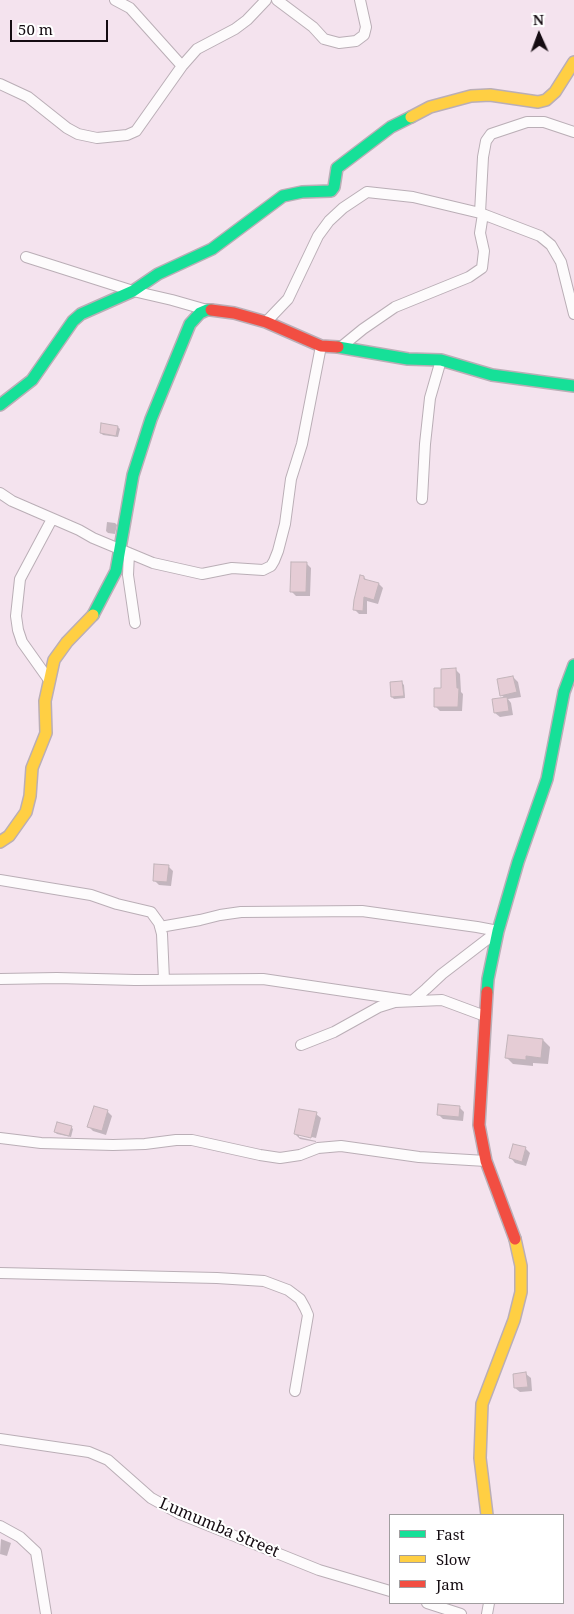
<!DOCTYPE html>
<html>
<head>
<meta charset="utf-8">
<style>
  body { margin:0 }
  #map { position:relative; width:574px; height:1614px; overflow:hidden; background:#f4e3ee; font-family:"Noto Serif",serif }
  canvas { display:block }
  .legend { position:absolute; left:389px; top:1514px; width:175px; height:90px; box-sizing:border-box; background:#fff; border:1px solid #a19ea0; margin:0; padding:6px 9px; list-style:none; font-size:15px; color:#150c12 }
  .legend li { display:flex; align-items:center; gap:10px; height:25px }
  .legend b { width:25px; border:1px solid #a19ea0 }
  .north { position:absolute; left:514px; top:10px; width:50px; height:50px; -webkit-text-stroke:4px #fff; paint-order:stroke; rotate:358deg; font-size:14px; font-weight:700; line-height:20px; text-align:center; color:#150c12 }
  .north::after { content:''; display:block; margin:auto; width:18px; height:22px; background:#150c12; clip-path:polygon(50% 0,100% 100%,50% 72%,0 100%) }
  .scale { position:absolute; left:10px; top:20px; width:98px; height:22px; box-sizing:border-box; border:2px solid #150c12; border-top:0; padding-left:6px; font-size:15px; line-height:18px; white-space:nowrap; color:#150c12; -webkit-text-stroke:4px #fff; paint-order:stroke }
</style>
</head>
<body>
<div id="map">
<canvas width="574" height="1614"></canvas>
<ul class="legend">
<li><b style="height:6px;background:#16e098"></b>Fast</li>
<li><b style="height:6px;background:#ffcf43"></b>Slow</li>
<li><b style="height:6px;background:#f24e42"></b>Jam</li>
</ul>
<div class="north">N</div>
<div class="scale">50 m</div>
</div>
<script>
const context = document.querySelector('canvas').getContext('2d');
context.lineJoin = 'round';
function fill(path, color) { context.fillStyle = color; context.fill(path, 'evenodd'); }
const toPath = rows => new Path2D(rows.map(r => 'M' + r).join(''));
function trace(path, color, width, dash) { context.strokeStyle = color; context.lineWidth = width; context.lineCap = dash ? 'butt' : 'round'; context.setLineDash(dash || []); context.stroke(path); }
function write(font, color, halo, rows, align = 'center') {
  context.font = font + ' "Noto Serif",serif'; context.lineWidth = 4; context.setLineDash([]); context.textBaseline = 'middle'; context.strokeStyle = halo; context.fillStyle = color; for (const [text, x, y, turn = 0] of rows) {
    context.save(); context.translate(x, y); context.rotate((+turn || 0) * Math.PI / 180); context.textAlign = isNaN(turn) ? turn : align; if (halo) context.strokeText(text, 0, 0); context.fillText(text, 0, 0); context.restore();
  }
}
fill(toPath([
  [118,427,120,429,118,437,103,435,101,433],
  [107,522,115,523,117,525,115,534,108,533,106,531],
  [306,563,311,568,310,596,296,596,292,592],
  [364,577,367,581,379,584,383,588,378,604,367,601,367,614,359,614,355,610],
  [455,669,460,674,461,692,463,694,462,711,440,711,435,706,443,689],
  [513,677,518,682,521,697,508,699,511,703,513,715,500,717,495,713,505,698,501,695],
  [402,683,404,685,405,698,394,699,392,697],
  [168,866,173,871,171,886,159,885,154,880],
  [543,1040,550,1047,548,1064,533,1063,533,1066,513,1064,506,1057],
  [460,1108,464,1112,463,1121,443,1119,438,1114],
  [107,1111,112,1116,106,1135,93,1131,89,1127],
  [316,1114,321,1118,316,1138,299,1134,299,1137,316,1141,316,1142,300,1139,295,1134],
  [71,1127,73,1129,71,1137,57,1134,55,1132],
  [525,1148,530,1153,526,1166,515,1163,511,1158],
  [526,1374,531,1378,532,1391,520,1392,515,1388],
  [1,1539,11,1543,7,1556,0,1554]
]), '#0003');
const building = toPath([
  [101,423,118,426,116,436,100,433,101,423],
  [291,562,307,562,306,592,290,592,291,562],
  [360,575,364,576,364,579,379,583,374,600,364,597,363,611,353,610,354,600,360,575],
  [456,668,457,688,459,688,458,707,434,707,434,688,441,688,441,669,456,668],
  [513,676,517,692,500,696,497,679,513,676],
  [402,681,404,696,391,697,390,682,402,681],
  [507,697,509,711,494,713,492,699,507,697],
  [154,864,169,865,167,882,153,881,154,864],
  [508,1035,543,1039,541,1058,526,1056,526,1060,505,1058,508,1035],
  [438,1104,460,1106,459,1117,437,1115,438,1104],
  [94,1106,108,1110,102,1131,87,1127,94,1106],
  [299,1109,317,1112,311,1138,294,1134,299,1109],
  [57,1122,72,1126,69,1136,54,1132,57,1122],
  [513,1144,526,1147,522,1162,509,1158,513,1144],
  [526,1372,528,1387,514,1388,513,1374,526,1372]
]);
fill(building, '#e5ccd5');
trace(building, '#c2b4ba', 1);
const street = toPath([
  [115,0,130,8,182,66],
  [277,0,313,27,324,39,339,43,356,41,364,35,366,27,360,0],
  [0,84,28,97,67,128,78,134,97,138,127,135,136,131,182,66,197,49,235,29,247,20,266,0],
  [480,213,483,157,486,141,491,134,527,122,544,122,574,132],
  [26,257,133,291,172,300,207,310],
  [266,322,288,299,318,236,329,221,343,208,367,192,413,197,480,213,540,236,551,245,561,262,574,314],
  [341,347,363,329,395,307,469,277,482,268,484,251,480,233,483,214],
  [0,493,12,501,79,530,93,538,153,563,202,574,232,568,263,570,271,566,274,561,278,551,285,524,291,479,302,444,321,346],
  [422,499,425,444,430,398,441,360],
  [129,553,128,575,135,623],
  [49,680,22,642,18,630,16,616,20,579,52,519],
  [0,880,91,895,117,904,151,912,159,923,162,934,164,980],
  [160,927,200,920,220,915,241,912,362,911,477,927,498,931],
  [0,979,57,978,135,980,263,979,412,1001,426,989,442,974,498,931],
  [301,1045,334,1032,379,1007,395,1002,442,1000,485,1016],
  [0,1138,41,1143,113,1145,145,1144,176,1140,192,1140,260,1155,280,1158,300,1155,318,1148,341,1146,419,1157,486,1161],
  [0,1273,217,1278,264,1281,288,1290,300,1299,305,1308,308,1315,295,1391],
  [0,1439,89,1452,108,1460,151,1498,180,1514,319,1570,390,1591],
  [0,1526,20,1537,36,1552,46,1614],
  [427,1603,461,1614],
  [487,1614,489,1603]
]);
const fast = toPath([
  [338,347,408,359,441,360,492,375,574,386],
  [0,405,32,380,73,321,81,314,133,291,158,274,212,249,283,196,302,192,331,191,334,187,337,168,391,127,411,117],
  [93,615,116,571,133,475,151,419,190,324,200,313,207,310,211,310],
  [487,992,488,979,498,931,518,862,547,779,564,692,574,665]
]);
const slow = toPath([
  [411,117,430,107,471,96,490,95,538,102,546,100,555,92,574,62],
  [0,842,9,836,26,812,30,796,32,768,46,733,45,701,54,660,67,642,93,615],
  [487,1515,480,1458,482,1404,514,1320,521,1292,521,1266,515,1239]
]);
const jam = toPath([
  [211,310,234,313,266,322,321,346,338,347],
  [487,992,479,1125,486,1161,515,1239]
]);
trace(street, '#baaeb6', 12);
trace(fast, '#baaeb6', 14);
trace(slow, '#baaeb6', 14);
trace(jam, '#baaeb6', 14);
trace(street, '#fdfbfc', 10);
trace(fast, '#16e098', 11);
trace(slow, '#ffcf43', 11);
trace(jam, '#f24e42', 11);
write('16px', '#150c12', '#fff', [
  ["Lumumba Street",219,1528,23]
]);
</script>
</body>
</html>
